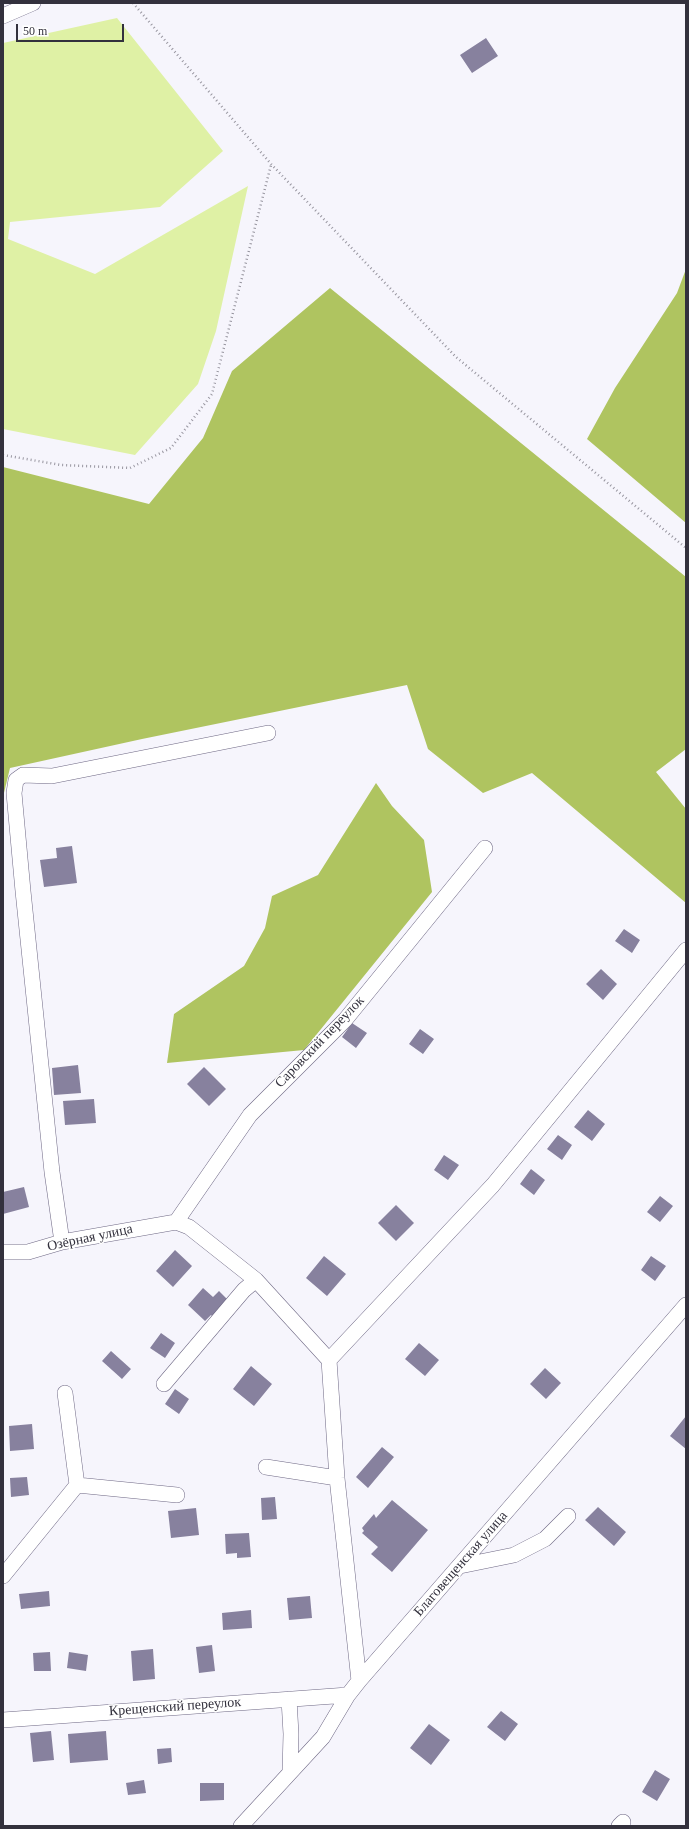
<!DOCTYPE html>
<html>
<head>
<meta charset="utf-8">
<style>
  body { margin:0 }
  #map { position:relative; width:689px; height:1829px; overflow:hidden; background:#f6f5fc; font-family:"Times New Roman",serif }
  canvas { display:block }
  .frame { position:absolute; inset:0; border:4px solid #33313d; pointer-events:none }
  .scale { position:absolute; left:16px; top:24px; width:108px; height:18px; box-sizing:border-box; border:2px solid #33313d; border-top:0; padding-left:5px; font-size:12px; line-height:14px; white-space:nowrap; color:#33313d; -webkit-text-stroke:3px #fff; paint-order:stroke }
</style>
</head>
<body>
<div id="map">
<canvas width="689" height="1829"></canvas>
<div class="frame"></div>
<div class="scale">50 m</div>
</div>
<script>
const c = document.querySelector('canvas').getContext('2d');
c.lineJoin = 'round';
function fillPath(path, color) {
  c.fillStyle = color;
  c.fill(path, 'evenodd');
}
function poly(rows) {
  const path = new Path2D();
  for (const r of rows) {
    path.moveTo(r[0], r[1]);
    for (let i = 2; i < r.length; i += 2) path.lineTo(r[i], r[i + 1]);
  }
  return path;
}
function trace(path, color, width, dash) {
  c.strokeStyle = color;
  c.lineWidth = width;
  c.lineCap = dash ? 'butt' : 'round';
  c.setLineDash(dash || []);
  c.stroke(path);
}
function label(font, color, halo, rows, align = 'center') {
  c.font = font + ' "Times New Roman",serif';
  c.lineWidth = 3;
  c.setLineDash([]);
  c.textBaseline = 'middle';
  c.strokeStyle = halo;
  c.fillStyle = color;
  for (const [text, x, y, turn = 0] of rows) {
    c.save();
    c.translate(x, y);
    c.rotate((+turn || 0) * Math.PI / 180);
    c.textAlign = isNaN(turn) ? turn : align;
    if (halo) c.strokeText(text, 0, 0);
    c.fillText(text, 0, 0);
    c.restore();
  }
}
fillPath(poly([
  [117,18,223,151,160,207,10,222,8,239,95,274,248,186,216,331,198,384,135,455,3,429,3,43]
]), '#dff1a5');
fillPath(poly([
  [686,269,686,523,587,439,615,388,677,293],
  [330,288,686,577,686,749,656,772,686,809,686,903,532,773,483,793,428,749,407,685,142,739,10,768,3,797,3,467,149,504,203,438,232,371],
  [376,783,392,806,424,840,432,892,304,1050,167,1063,174,1014,244,966,265,928,272,896,318,875]
]), '#afc460');
fillPath(poly([
  [486,38,498,56,472,73,460,55],
  [72,846,77,883,44,887,40,860,57,858,56,848],
  [624,929,640,940,632,953,615,941],
  [601,969,617,984,603,1000,586,984],
  [352,1023,367,1033,356,1048,342,1037],
  [420,1029,434,1039,423,1054,409,1044],
  [78,1065,81,1093,54,1095,52,1068],
  [204,1067,226,1089,209,1106,187,1084],
  [94,1099,96,1123,65,1125,63,1101],
  [588,1110,605,1124,592,1141,574,1127],
  [558,1135,572,1145,562,1160,547,1149],
  [444,1155,459,1165,448,1180,434,1170],
  [531,1169,545,1180,534,1195,520,1184],
  [24,1187,29,1207,3,1214,3,1192],
  [660,1196,673,1206,660,1222,647,1212],
  [396,1205,414,1223,396,1241,378,1223],
  [175,1250,192,1266,173,1287,156,1271],
  [324,1256,346,1274,327,1296,306,1278],
  [651,1256,666,1266,655,1281,641,1270],
  [203,1288,213,1297,219,1291,229,1301,214,1318,211,1315,205,1321,188,1305],
  [161,1333,175,1343,165,1358,150,1348],
  [419,1343,439,1360,425,1376,405,1359],
  [111,1351,131,1369,122,1379,102,1361],
  [251,1366,272,1384,254,1406,233,1389],
  [545,1368,561,1383,546,1399,530,1384],
  [175,1389,189,1399,179,1414,165,1404],
  [686,1416,686,1449,670,1436],
  [32,1424,34,1449,10,1451,9,1426],
  [382,1447,394,1457,368,1488,356,1477],
  [27,1477,29,1495,11,1497,10,1478],
  [275,1497,277,1519,262,1520,261,1498],
  [392,1500,428,1530,392,1572,371,1554,378,1547,362,1533,364,1531,362,1528,374,1514,376,1518],
  [598,1507,626,1532,614,1546,585,1520],
  [196,1508,199,1535,171,1538,168,1511],
  [249,1533,251,1557,237,1558,237,1553,226,1554,225,1534],
  [49,1591,50,1606,21,1609,19,1594],
  [310,1596,312,1618,289,1620,287,1598],
  [251,1610,252,1628,223,1630,222,1613],
  [212,1645,215,1671,199,1673,196,1647],
  [153,1649,155,1679,133,1681,131,1651],
  [50,1652,51,1671,34,1671,33,1653],
  [69,1652,88,1655,86,1671,67,1668],
  [501,1711,518,1724,505,1741,487,1727],
  [429,1724,450,1740,431,1765,410,1748],
  [51,1731,54,1760,33,1762,30,1733],
  [106,1731,108,1760,70,1763,68,1734],
  [171,1748,172,1762,158,1764,157,1749],
  [655,1770,670,1779,657,1801,642,1792],
  [144,1780,146,1793,128,1795,126,1783],
  [200,1783,224,1783,224,1800,200,1801]
]), '#87819e');
const minor = poly([
  [3,16,33,3],
  [176,1222,189,1227,256,1280,329,1360,337,1478,359,1681],
  [176,1222,250,1115,345,1020,485,848],
  [62,1242,52,1172,23,891,14,793,16,780,23,775,52,776,268,733],
  [3,1252,28,1252,62,1242,176,1222],
  [329,1360,493,1185,686,950],
  [164,1384,244,1290,256,1280],
  [65,1393,77,1485],
  [266,1467,337,1478],
  [77,1485,177,1495],
  [460,1566,514,1555,545,1539,568,1516],
  [3,1576,77,1485],
  [289,1699,291,1734,290,1772],
  [3,1720,348,1695],
  [241,1826,323,1737,348,1695,359,1681,686,1305],
  [619,1826,623,1822]
]);
trace(minor, '#6e6884', 16);
trace(poly([
  [133,3,271,164,456,357,686,548],
  [3,455,61,465,130,468,171,448,212,394,271,165]
]), '#97959f', 2.5, [1, 3]);
trace(minor, '#fff', 15);
label('14px', '#33313d', '#fff', [
  ["Саровский переулок",320,1042,-46],
  ["Озёрная улица",90,1238,-12],
  ["Благовещенская улица",461,1564,-49],
  ["Крещенский переулок",175,1707,-4]
]);
</script>
</body>
</html>
